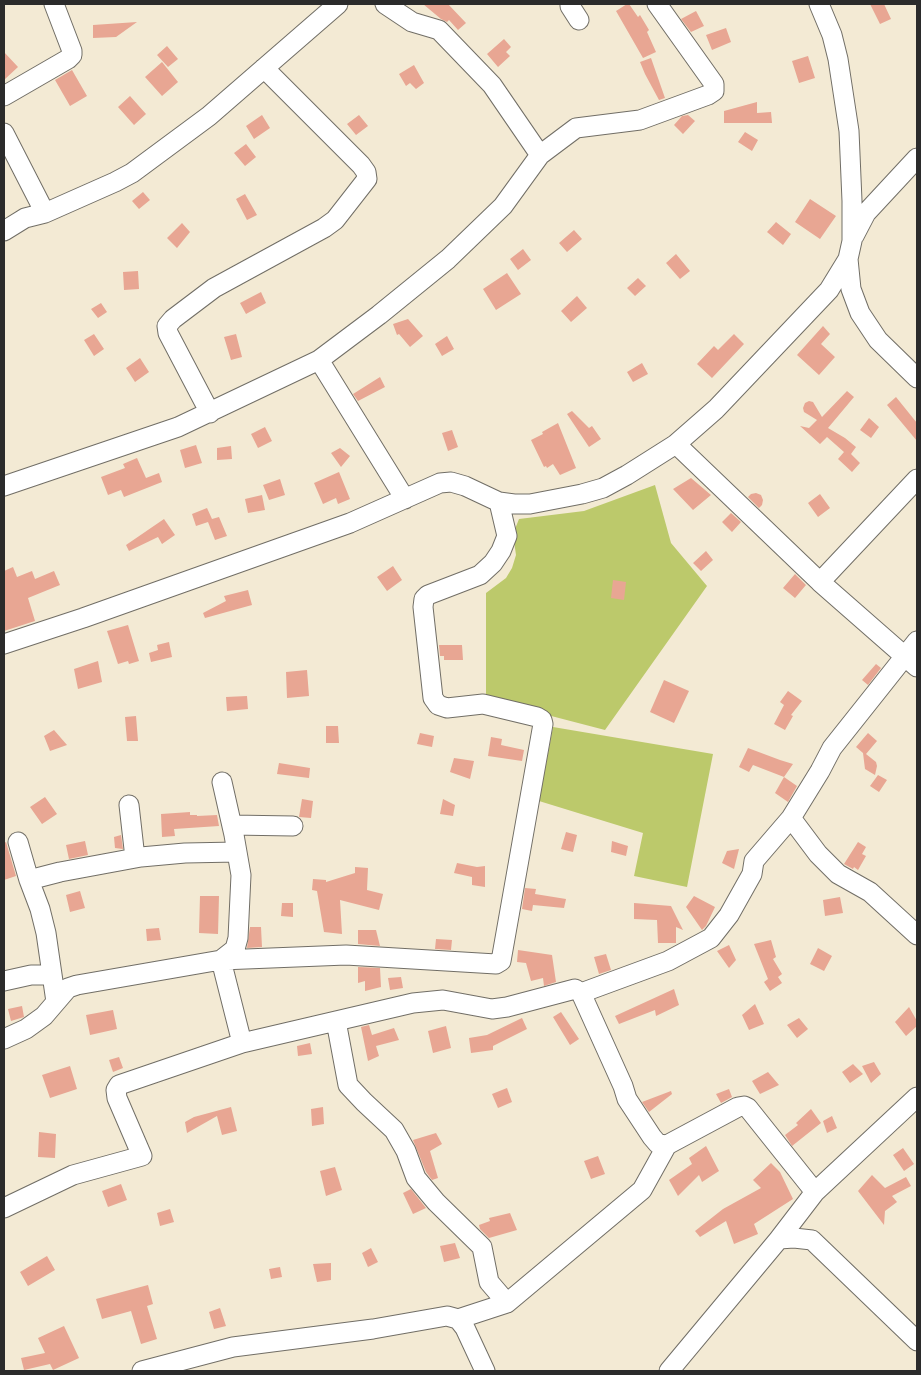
<!DOCTYPE html>
<html>
<head>
<meta charset="utf-8">
<style>
  body { margin:0 }
  #map { position:relative; width:921px; height:1375px; overflow:hidden; background:#f3ead4; font-family:Sriracha,sans-serif }
  canvas { display:block }
  .frame { position:absolute; inset:0; border:5px solid #2b2b2b; pointer-events:none }
</style>
</head>
<body>
<div id="map">
<canvas width="921" height="1375"></canvas>
<div class="frame"></div>
</div>
<script>
const c = document.querySelector('canvas').getContext('2d');
c.lineJoin = 'round';
function fillPath(path, color) {
  c.fillStyle = color;
  c.fill(path, 'evenodd');
}
function poly(rows) {
  const path = new Path2D();
  for (const r of rows) {
    path.moveTo(r[0], r[1]);
    for (let i = 2; i < r.length; i += 2) path.lineTo(r[i], r[i + 1]);
  }
  return path;
}
function trace(path, color, width, dash) {
  c.strokeStyle = color;
  c.lineWidth = width;
  c.lineCap = dash ? 'butt' : 'round';
  c.setLineDash(dash || []);
  c.stroke(path);
}
fillPath(poly([
  [655,485,671,543,707,586,605,730,486,699,486,593,506,578,512,568,516,555,513,534,519,519,584,511],
  [553,727,713,754,687,887,634,876,643,833,539,801]
]), '#bcc96b');
fillPath(poly([
  [423,4,448,4,466,23,458,30,449,20,447,22,441,19],
  [627,4,629,4,638,17,640,15,649,30,647,32,656,52,643,58,616,11],
  [870,4,884,4,891,19,880,24],
  [696,11,704,26,691,32,681,19],
  [137,22,116,37,93,38,93,25],
  [726,28,731,42,712,50,706,35],
  [504,39,511,47,506,52,510,56,498,67,487,54],
  [167,46,178,59,168,67,157,55],
  [4,52,18,67,4,80],
  [808,56,815,78,799,83,792,61],
  [651,58,665,98,659,100,645,74,640,62],
  [162,62,178,82,162,96,145,77],
  [414,65,424,83,416,89,410,83,406,86,399,74],
  [72,70,87,96,70,106,55,80],
  [130,96,146,114,134,125,118,107],
  [757,102,757,113,771,112,772,123,724,123,724,111],
  [262,115,270,128,254,139,246,126],
  [359,115,368,126,356,135,347,124],
  [688,115,695,121,683,134,674,125,682,116],
  [745,132,758,140,752,151,738,142],
  [246,144,256,157,245,166,234,153],
  [143,192,150,200,139,209,132,201],
  [245,194,257,215,247,220,236,199],
  [810,199,836,216,820,239,795,222],
  [776,222,791,234,783,245,767,232],
  [182,223,190,232,177,248,167,238],
  [574,230,582,239,567,252,559,243],
  [523,249,531,260,518,270,510,259],
  [676,254,690,271,680,279,666,263],
  [138,271,139,289,124,290,123,272],
  [507,273,521,294,496,310,483,289],
  [638,278,646,286,635,296,627,288],
  [261,292,266,303,246,314,240,303],
  [577,296,587,308,571,322,561,311],
  [101,303,107,312,98,318,91,309],
  [408,319,423,336,410,347,399,334,397,335,393,324],
  [823,326,830,334,821,344,835,357,819,375,797,355],
  [94,334,104,349,94,356,84,340],
  [236,334,242,357,231,360,224,337],
  [734,334,744,344,712,378,697,364,714,346,718,350],
  [447,336,454,349,442,356,435,344],
  [140,358,149,372,135,382,126,368],
  [642,363,648,374,633,382,627,372],
  [380,377,385,387,358,401,353,394],
  [847,391,854,397,828,428,845,438,856,447,851,454,860,463,852,472,838,459,844,452,827,437,820,444,800,426,809,428,817,420,804,412,803,408,805,403,809,401,813,402,822,417],
  [896,397,917,423,917,441,887,405],
  [572,411,589,428,592,426,601,439,589,447,567,414],
  [869,418,879,427,871,438,860,430],
  [558,423,576,468,560,475,553,464,547,468,546,466,544,467,531,440,543,434,542,432],
  [265,427,272,441,258,448,251,434],
  [452,430,458,447,448,451,442,433],
  [196,445,202,463,185,468,180,450],
  [231,446,232,459,217,460,217,448],
  [340,448,350,456,341,467,331,453],
  [137,458,146,478,159,473,162,482,124,497,121,490,108,495,101,477,125,468,123,464],
  [339,472,350,499,338,504,336,498,323,504,314,483],
  [691,478,711,495,693,510,673,489],
  [280,479,285,495,269,500,263,485],
  [756,493,761,495,763,500,762,505,759,508,748,497,751,494],
  [820,494,830,508,818,517,808,503],
  [262,495,265,510,248,513,245,499],
  [207,508,212,519,219,517,227,536,215,540,208,522,196,526,192,514],
  [731,513,741,522,732,532,722,522],
  [164,519,175,535,162,544,158,537,129,551,126,545],
  [706,551,713,560,701,571,693,563],
  [393,566,402,580,387,591,377,577],
  [13,567,17,577,32,571,35,579,54,571,60,585,28,598,35,621,4,631,4,571],
  [795,574,806,585,795,598,783,588],
  [613,580,626,582,624,600,611,598],
  [248,590,252,605,205,618,203,613,226,601,224,596],
  [128,625,139,661,129,664,128,661,118,664,107,631],
  [169,642,172,657,151,662,149,653,158,650,157,645],
  [439,645,462,645,463,660,444,660,444,656,440,656],
  [98,661,102,682,78,689,74,669],
  [876,664,881,668,868,685,862,680],
  [307,670,309,696,287,698,286,672],
  [664,680,689,691,674,723,650,712],
  [788,691,802,701,791,715,793,716,785,730,774,724,784,705,780,702],
  [247,696,248,709,227,711,226,697],
  [136,716,138,741,127,741,125,717],
  [326,726,338,726,339,743,326,743],
  [54,730,67,745,50,751,44,736],
  [420,733,434,736,432,747,417,744],
  [868,733,877,741,866,754,876,762,877,766,875,775,865,769,863,753,856,747],
  [491,737,502,739,501,745,524,750,522,761,488,756],
  [748,748,780,760,793,764,784,777,753,765,749,772,739,767],
  [454,758,474,761,470,779,450,772],
  [279,763,310,768,309,778,277,774],
  [878,775,887,780,879,792,870,786],
  [784,777,797,786,788,802,775,793],
  [45,797,57,814,42,824,30,807],
  [302,799,313,801,311,818,299,817],
  [443,799,455,805,453,816,440,814],
  [190,812,190,815,197,815,197,816,217,815,219,826,174,829,175,836,162,837,161,814],
  [566,832,577,835,573,852,561,849],
  [121,835,123,849,115,848,114,837],
  [85,841,88,855,69,859,66,845],
  [612,841,628,846,626,856,611,852],
  [6,842,16,876,4,880,4,843],
  [858,842,866,847,862,854,866,856,858,870,854,867,853,869,844,864],
  [739,849,734,869,722,863,727,851],
  [457,863,477,867,485,866,485,887,472,885,472,877,454,873],
  [355,867,368,868,367,890,383,894,379,910,340,900,342,934,324,932,317,891,312,890,313,879,326,880,326,882,355,873],
  [525,888,536,889,535,894,566,899,564,908,533,905,532,911,522,909],
  [80,891,85,908,70,912,66,895],
  [200,896,219,896,218,934,199,933],
  [694,896,715,907,706,926,702,930,686,907],
  [840,897,843,913,825,916,823,900],
  [282,903,293,903,293,917,281,916],
  [634,903,671,906,683,930,676,927,676,943,658,943,657,920,634,919],
  [250,927,261,927,262,947,247,948],
  [159,928,161,940,147,941,146,929],
  [358,930,376,930,380,946,358,944],
  [436,939,452,940,451,950,435,949],
  [771,940,776,957,773,959,782,974,778,977,782,983,770,991,764,982,768,979,754,944],
  [729,945,736,960,729,968,717,951],
  [818,948,832,956,824,971,810,964],
  [518,950,552,955,556,982,544,986,543,978,531,981,526,963,517,962],
  [606,954,611,970,599,974,594,957],
  [358,967,380,968,381,987,365,991,365,981,358,983],
  [401,977,403,988,390,990,388,978],
  [674,989,679,1005,656,1016,655,1010,619,1024,615,1016],
  [755,1004,764,1024,749,1030,742,1015],
  [22,1006,24,1017,11,1021,8,1009],
  [909,1007,917,1021,917,1026,906,1036,895,1022],
  [113,1010,117,1029,90,1035,86,1015],
  [561,1012,579,1039,570,1045,553,1017],
  [522,1018,527,1029,493,1046,493,1050,471,1053,469,1038,487,1035],
  [799,1018,808,1029,797,1038,787,1025],
  [369,1025,372,1035,394,1028,399,1040,376,1046,379,1056,368,1061,361,1027],
  [446,1026,451,1048,433,1053,428,1031],
  [310,1043,312,1054,298,1056,297,1046],
  [119,1057,123,1068,113,1072,109,1060],
  [874,1062,881,1074,871,1083,862,1066],
  [853,1064,863,1074,850,1083,842,1072],
  [70,1066,77,1089,50,1098,42,1075],
  [768,1072,779,1085,760,1094,752,1081],
  [507,1088,512,1102,498,1108,492,1094],
  [729,1089,732,1097,721,1103,716,1094],
  [671,1091,672,1094,649,1112,642,1102],
  [231,1107,237,1131,222,1135,217,1116,187,1133,185,1122,194,1117],
  [323,1107,324,1124,312,1126,311,1109],
  [811,1109,821,1123,792,1146,785,1135,798,1125,796,1123],
  [832,1116,837,1128,827,1133,823,1121],
  [39,1132,56,1134,55,1158,38,1157],
  [436,1133,442,1144,430,1151,438,1178,432,1180,426,1172,413,1140],
  [706,1146,719,1171,702,1182,699,1175,678,1196,669,1180,692,1164,689,1158],
  [903,1148,914,1164,904,1171,893,1155],
  [598,1156,605,1174,591,1179,584,1161],
  [771,1163,780,1172,793,1199,754,1224,758,1234,734,1244,726,1221,700,1237,695,1231,723,1209,761,1188,753,1180],
  [335,1167,342,1190,326,1196,320,1171],
  [872,1175,885,1188,906,1177,911,1186,892,1196,897,1202,885,1211,884,1225,858,1191],
  [121,1184,127,1200,108,1207,102,1191],
  [411,1189,426,1208,413,1214,403,1193],
  [170,1209,174,1222,160,1226,157,1213],
  [510,1213,517,1230,489,1238,480,1229,479,1225,490,1221,489,1218],
  [455,1243,460,1258,444,1262,440,1246],
  [371,1248,378,1262,368,1267,362,1253],
  [47,1256,55,1270,28,1286,20,1272],
  [331,1263,331,1280,317,1282,313,1264],
  [280,1267,282,1277,271,1279,269,1269],
  [148,1285,153,1304,147,1306,157,1339,141,1344,131,1311,102,1319,96,1299],
  [220,1308,226,1326,214,1329,209,1312],
  [64,1326,79,1358,53,1370,50,1364,24,1370,21,1358,45,1353,38,1338]
]), '#e8a693');
const minor = poly([
  [385,4,412,22,439,30,492,85,540,155],
  [570,4,570,6,579,20],
  [819,4,832,35,838,59,849,131,852,201,852,241,848,259,851,289,860,313,878,340,917,378],
  [4,96,68,59,72,55,72,51,54,4],
  [4,133,45,213],
  [4,231,25,218,45,213,115,182,132,173,209,116,338,4],
  [854,236,866,213,917,158],
  [319,360,405,499],
  [210,413,168,333,167,326,173,319,214,288,324,228,335,220,367,179,366,172,361,165,264,68],
  [676,444,820,582,917,667],
  [4,486,178,427,319,360,379,315,448,259,503,206,540,155,576,128,640,120,708,95,714,91,714,84,657,4],
  [820,582,917,479],
  [4,644,83,618,350,523,440,483,451,482,465,486,499,502,514,504,530,504,582,494,603,488,627,475,676,444,716,409,829,290,848,259],
  [129,805,135,858],
  [791,818,818,854,838,874,870,892,917,935],
  [232,825,293,826],
  [18,842,29,880],
  [221,960,235,949,238,938,241,875,234,835,222,782],
  [221,960,242,1043],
  [4,981,31,975,52,975],
  [581,993,668,961,711,938,729,915,752,874,754,861,791,818,820,771,832,748,917,641],
  [56,1002,46,933,40,909,29,880,60,872,141,857,185,853,237,852],
  [336,1021,348,1085,364,1102,394,1130,406,1151,416,1178,436,1202,482,1247,489,1282,507,1303],
  [4,1039,26,1029,44,1016,68,988,77,985,221,960,346,955,496,964,501,961,543,724,542,720,537,717,483,704,447,708,438,705,433,698,423,607,424,599,428,595,480,575,493,563,501,551,507,536,499,502],
  [4,1208,73,1175,142,1156,117,1098,116,1090,119,1085,242,1043,413,1003,443,1000,492,1009,507,1007,575,989,581,993,623,1086,627,1099,652,1137,658,1144,667,1145,738,1107,744,1106,748,1108,815,1192],
  [779,1239,815,1192,917,1097],
  [458,1319,465,1328,485,1371],
  [142,1371,233,1347,373,1329,447,1316,458,1319,507,1303,642,1190,667,1145],
  [669,1371,779,1239,794,1238,812,1240,917,1341]
]);
trace(minor, '#716e66', 21);
trace(minor, '#fff', 19);
</script>
</body>
</html>
